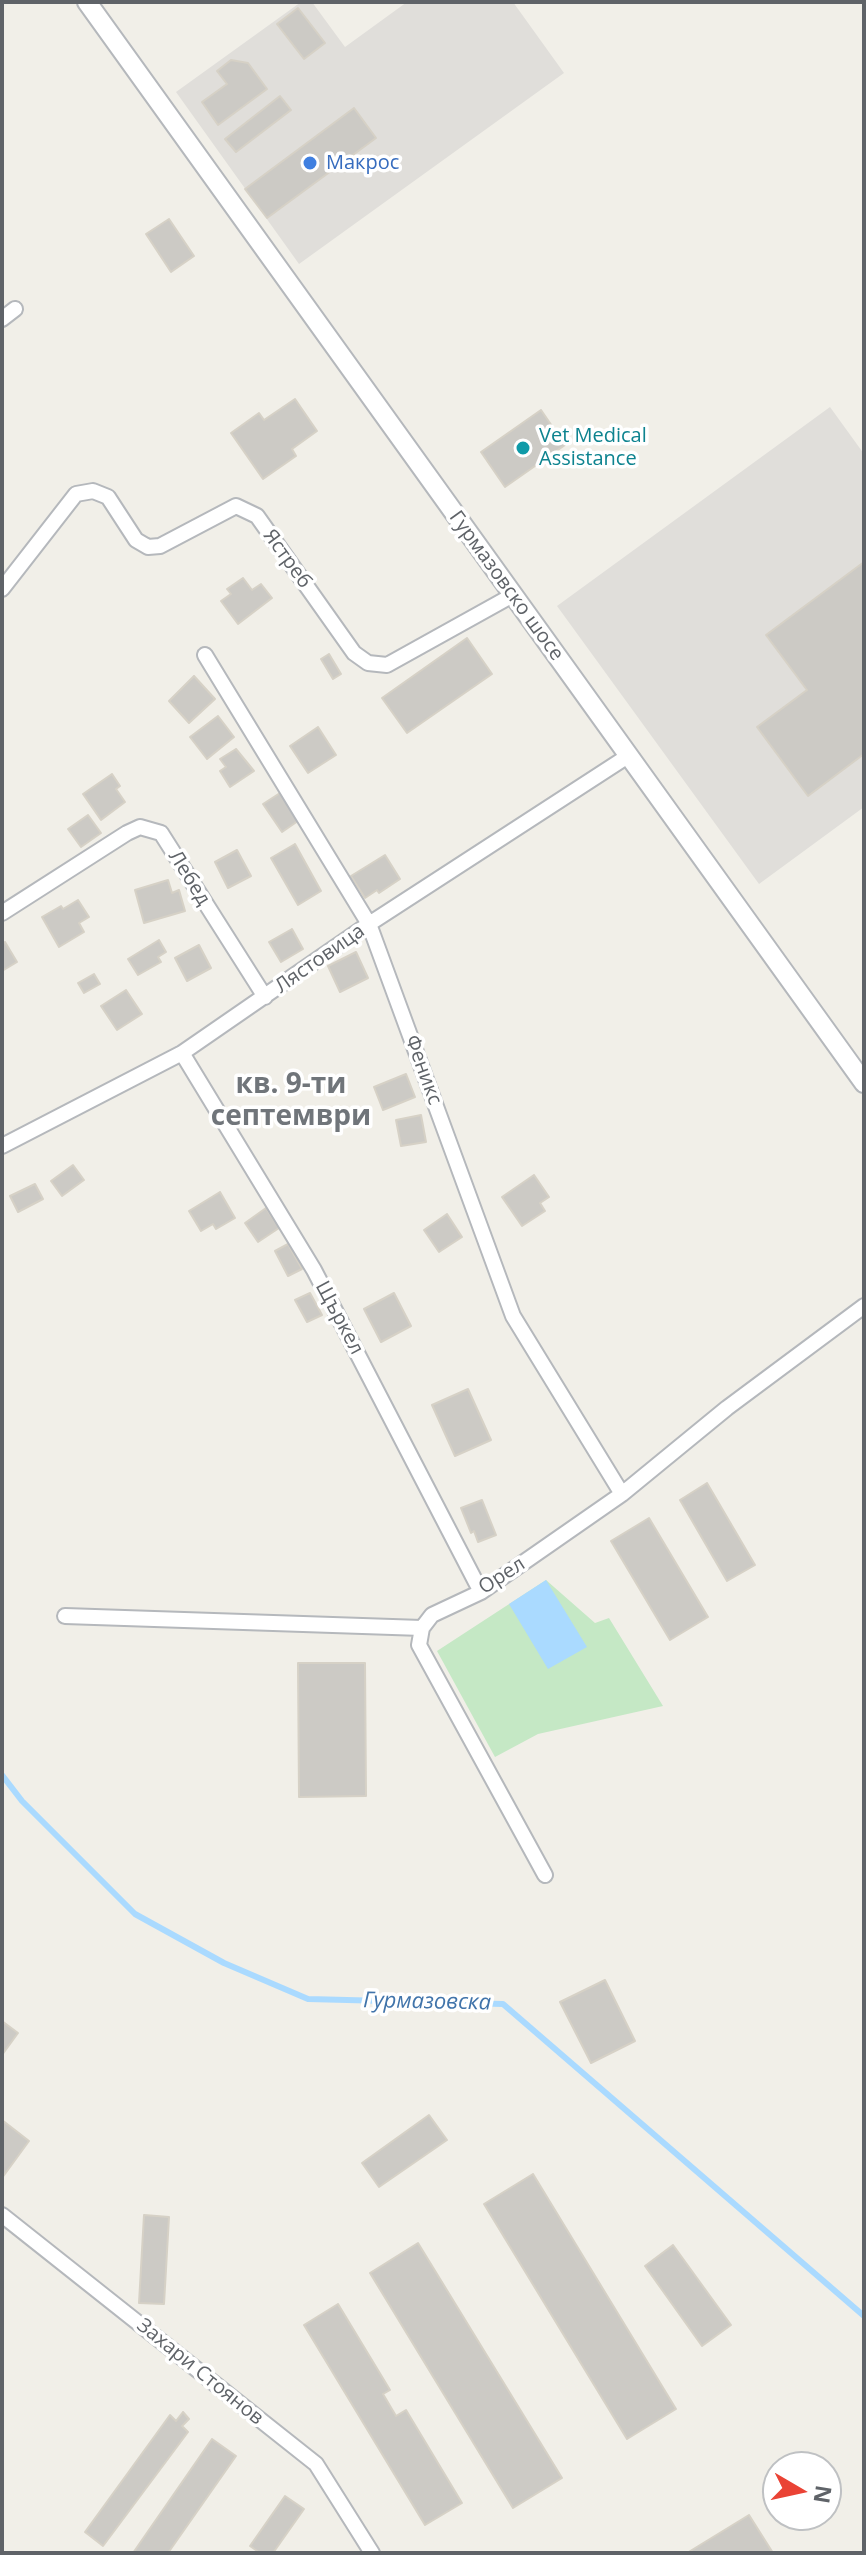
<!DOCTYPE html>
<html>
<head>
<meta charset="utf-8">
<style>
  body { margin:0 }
  #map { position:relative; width:866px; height:2555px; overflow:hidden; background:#f1efe8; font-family:"Open Sans",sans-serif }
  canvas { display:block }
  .frame { position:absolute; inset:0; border:4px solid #5f6368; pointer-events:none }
  .north { position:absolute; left:762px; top:2451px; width:80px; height:80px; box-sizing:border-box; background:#fff; border:2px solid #bfc1c3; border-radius:50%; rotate:99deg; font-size:22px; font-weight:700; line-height:32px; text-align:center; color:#5f6368 }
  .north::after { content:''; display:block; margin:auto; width:28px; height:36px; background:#ea4335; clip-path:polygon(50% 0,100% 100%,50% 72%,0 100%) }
</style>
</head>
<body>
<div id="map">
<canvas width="866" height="2555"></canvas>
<div class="frame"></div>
<div class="north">N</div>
</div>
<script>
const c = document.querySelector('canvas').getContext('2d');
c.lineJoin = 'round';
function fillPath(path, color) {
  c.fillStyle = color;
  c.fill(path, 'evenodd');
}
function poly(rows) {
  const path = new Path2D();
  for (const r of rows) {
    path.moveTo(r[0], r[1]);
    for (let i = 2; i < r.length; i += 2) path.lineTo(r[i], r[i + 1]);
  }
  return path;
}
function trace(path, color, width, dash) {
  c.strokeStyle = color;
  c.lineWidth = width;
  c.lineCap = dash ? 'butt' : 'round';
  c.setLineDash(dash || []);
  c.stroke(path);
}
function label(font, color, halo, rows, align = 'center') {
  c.font = font + ' "Open Sans",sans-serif';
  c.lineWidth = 7;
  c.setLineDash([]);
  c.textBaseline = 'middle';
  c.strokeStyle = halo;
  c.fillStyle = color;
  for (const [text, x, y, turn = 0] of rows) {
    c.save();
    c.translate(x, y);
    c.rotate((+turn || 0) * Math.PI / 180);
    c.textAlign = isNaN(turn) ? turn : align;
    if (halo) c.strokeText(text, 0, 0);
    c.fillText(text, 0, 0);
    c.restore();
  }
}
fillPath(poly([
  [301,2,312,2,345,47,407,2,513,2,564,73,299,264,176,92],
  [830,407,864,454,864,807,759,884,557,606]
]), '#e0deda');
fillPath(poly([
  [546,1580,595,1623,609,1618,663,1706,538,1734,495,1757,437,1651]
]), '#c5e8c5');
fillPath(poly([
  [546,1580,587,1647,548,1669,509,1604]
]), '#aadaff');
trace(poly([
  [2,1775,22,1801,135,1914,224,1963,308,1999,503,2004,864,2316]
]), '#aadaff', 6);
const building = poly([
  [298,8,325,43,304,59,277,24,298,8],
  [231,60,248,63,267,89,218,125,202,102,227,84,217,71,231,60],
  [280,96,291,110,236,152,225,139,280,96],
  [354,108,376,138,267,218,245,189,354,108],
  [169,219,194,256,171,272,146,234,169,219],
  [295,399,317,431,292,449,296,456,263,479,231,433,259,413,264,420,295,399],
  [541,410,565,445,505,487,481,452,541,410],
  [864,562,864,754,808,796,757,727,807,690,766,635,864,562],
  [243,578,252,590,261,584,272,598,238,624,221,601,231,594,227,589,243,578],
  [467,638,492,674,407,733,382,698,467,638],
  [329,654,341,674,333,679,321,659,329,654],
  [194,676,215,699,189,723,169,701,194,676],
  [218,716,234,737,207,759,190,737,218,716],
  [318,727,336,755,308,773,290,746,318,727],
  [236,749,254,771,230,787,220,771,226,767,220,759,236,749],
  [112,774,120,786,116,789,125,802,101,820,83,794,112,774],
  [280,793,298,821,282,832,263,804,280,793],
  [88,815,101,833,81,847,68,829,88,815],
  [295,844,321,891,298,905,271,858,295,844],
  [237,850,251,876,228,888,215,862,237,850],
  [385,855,400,879,379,893,377,890,365,898,351,876,385,855],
  [168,880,172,893,179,890,185,911,144,923,135,890,168,880],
  [78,900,89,917,79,923,84,932,59,947,42,917,61,906,63,909,78,900],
  [292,929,303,949,281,962,269,942,292,929],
  [159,940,166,952,158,957,161,962,138,975,128,959,159,940],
  [5,942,17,962,2,971,2,944,5,942],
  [199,945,211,968,187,981,175,958,199,945],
  [356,952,368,978,340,992,328,966,356,952],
  [94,974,100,984,84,993,78,983,94,974],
  [126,990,142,1014,117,1030,101,1006,126,990],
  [406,1074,415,1097,383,1110,374,1087,406,1074],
  [421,1115,426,1142,401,1146,396,1120,421,1115],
  [73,1165,84,1180,62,1196,51,1181,73,1165],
  [534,1175,549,1197,540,1203,545,1211,522,1226,502,1197,534,1175],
  [35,1184,43,1199,18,1212,10,1196,35,1184],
  [220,1192,235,1218,216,1229,213,1224,201,1231,189,1211,220,1192],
  [266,1208,279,1228,258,1242,245,1223,266,1208],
  [447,1214,462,1237,439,1252,424,1230,447,1214],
  [288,1244,302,1269,288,1276,275,1251,288,1244],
  [310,1293,322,1315,307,1322,295,1300,310,1293],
  [394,1293,411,1326,381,1342,364,1309,394,1293],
  [468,1389,491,1440,455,1456,432,1405,468,1389],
  [707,1483,755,1565,727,1581,680,1500,707,1483],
  [482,1500,496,1535,478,1542,474,1531,471,1533,461,1508,482,1500],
  [649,1518,708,1617,670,1640,611,1541,649,1518],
  [298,1663,365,1663,366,1796,299,1797,298,1663],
  [605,1980,635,2041,591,2063,560,2002,605,1980],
  [2,2021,18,2033,2,2055,2,2021],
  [429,2115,447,2140,379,2187,362,2163,429,2115],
  [2,2120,29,2141,2,2178,2,2120],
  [533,2174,676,2409,627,2439,484,2204,533,2174],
  [144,2215,169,2217,164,2304,139,2303,144,2215],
  [418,2243,562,2478,513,2508,370,2273,418,2243],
  [673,2245,731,2325,702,2346,645,2266,673,2245],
  [338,2304,390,2390,383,2394,396,2416,406,2410,462,2503,425,2525,304,2325,338,2304],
  [183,2412,189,2419,182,2426,188,2432,103,2546,85,2532,170,2415,176,2421,183,2412],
  [212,2439,236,2456,168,2553,133,2553,212,2439],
  [285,2496,304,2509,273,2553,260,2553,250,2546,285,2496],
  [749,2515,773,2553,687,2553,749,2515]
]);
fillPath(building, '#cccac5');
trace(building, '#d6d1c6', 2);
const minor = poly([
  [2,319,15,309],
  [2,589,76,494,93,491,108,497,136,540,148,547,160,546,236,506,257,516,354,653,368,663,387,665,513,595],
  [205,655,369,924,513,1316,622,1494],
  [2,913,127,833,140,827,161,833,265,997],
  [182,1053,314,1270,481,1592],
  [2,1146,182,1053,369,924,628,756],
  [65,1616,422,1628,432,1615,481,1592,622,1494,727,1408,864,1306],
  [422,1628,419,1645,545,1875],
  [2,2215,316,2464,372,2553]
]);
const tertiary = poly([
  [87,2,864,1083]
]);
trace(minor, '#b5b8bc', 18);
trace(tertiary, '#b5b8bc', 22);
trace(minor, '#fff', 14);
trace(tertiary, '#fff', 18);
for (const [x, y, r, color] of [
  [310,163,8,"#3f7fe0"],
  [523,448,8,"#0f9aa8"]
]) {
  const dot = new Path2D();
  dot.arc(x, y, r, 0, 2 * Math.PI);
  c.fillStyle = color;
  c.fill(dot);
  trace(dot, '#fff', 3);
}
label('20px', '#366cbe', '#fff', [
  ["Макрос",326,163]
], 'left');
label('20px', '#0d838f', '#fff', [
  ["Vet Medical",539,436],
  ["Assistance",539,459]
], 'left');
label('20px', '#5f6368', '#fff', [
  ["Ястреб",287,559,54],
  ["Гурмазовско шосе",506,586,54],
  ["Лебед",189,878,58],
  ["Лястовица",320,959,-35],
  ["Феникс",423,1070,70],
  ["Щъркел",339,1318,62],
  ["Орел",502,1576,-33],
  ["Захари Стоянов",200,2372,39]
]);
label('italic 22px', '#4174aa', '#fff', [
  ["Гурмазовска",427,2002,1]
]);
label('bold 28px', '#70757a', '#fff', [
  ["кв. 9-ти",291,1085],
  ["септември",291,1117]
]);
</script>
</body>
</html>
